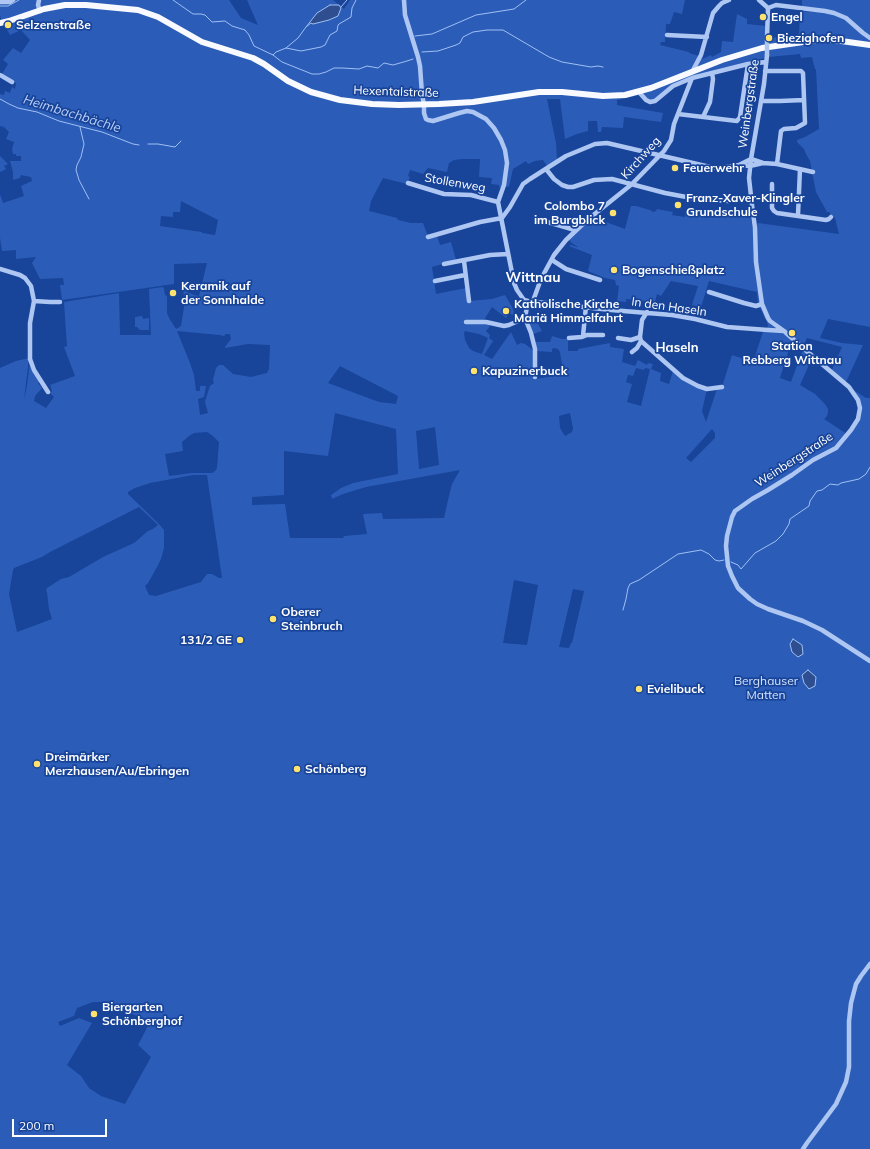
<!DOCTYPE html>
<html>
<head>
<meta charset="utf-8">
<style>
  body { margin:0 }
  #map { position:relative; width:870px; height:1149px; overflow:hidden; background:#18449a; font-family:Mulish,sans-serif }
  canvas { display:block }
  .scale { position:absolute; left:12px; top:1119px; width:95px; height:18px; box-sizing:border-box; border:2px solid #fff; border-top:0; padding-left:5px; font-size:12px; line-height:14px; white-space:nowrap; color:#fff; -webkit-text-stroke:3px #18449a; paint-order:stroke }
</style>
</head>
<body>
<div id="map">
<canvas width="870" height="1149"></canvas>
<div class="scale">200 m</div>
</div>
<script>
const c = document.querySelector('canvas').getContext('2d');
c.lineJoin = 'round';
function fillPath(path, color) {
  c.fillStyle = color;
  c.fill(path, 'evenodd');
}
function poly(rows) {
  const path = new Path2D();
  for (const r of rows) {
    path.moveTo(r[0], r[1]);
    for (let i = 2; i < r.length; i += 2) path.lineTo(r[i], r[i + 1]);
  }
  return path;
}
function trace(path, color, width, dash) {
  c.strokeStyle = color;
  c.lineWidth = width;
  c.lineCap = dash ? 'butt' : 'round';
  c.setLineDash(dash || []);
  c.stroke(path);
}
function label(font, color, halo, rows, align = 'center') {
  c.font = font + ' Mulish,sans-serif';
  c.lineWidth = 3.5;
  c.setLineDash([]);
  c.textBaseline = 'middle';
  c.strokeStyle = halo;
  c.fillStyle = color;
  for (const [text, x, y, turn = 0] of rows) {
    c.save();
    c.translate(x, y);
    c.rotate((+turn || 0) * Math.PI / 180);
    c.textAlign = isNaN(turn) ? turn : align;
    if (halo) c.strokeText(text, 0, 0);
    c.fillText(text, 0, 0);
    c.restore();
  }
}
fillPath(poly([
  [15,0,229,0,241,18,258,25,247,0,333,0,344,9,350,0,685,0,682,14,674,12,670,24,666,24,665,42,661,42,660,45,689,52,689,53,699,56,702,59,711,55,712,57,721,52,722,41,733,42,737,14,747,19,747,24,766,26,765,58,683,80,654,100,651,101,646,98,644,94,617,100,617,105,663,113,661,122,624,117,623,128,602,127,601,132,598,132,597,121,588,121,588,131,577,134,565,139,560,99,547,99,556,143,557,160,547,166,543,160,535,161,528,164,526,161,513,169,509,187,502,185,501,188,499,187,499,185,491,184,492,178,479,177,480,159,462,159,454,160,449,163,447,172,428,168,423,174,410,170,408,176,410,177,407,184,383,178,371,201,369,211,397,218,398,220,411,223,423,223,429,239,437,236,440,245,451,242,456,260,432,267,436,294,466,288,468,301,492,299,505,295,512,307,514,312,513,315,509,313,506,318,492,307,484,320,490,326,486,331,490,335,489,338,493,341,484,355,492,359,511,332,517,345,521,343,525,344,534,351,534,370,535,379,555,376,563,371,560,352,558,349,554,348,552,349,552,352,537,351,535,342,550,342,552,336,562,339,568,339,568,351,578,351,578,349,610,343,610,347,624,349,622,362,635,366,638,360,647,365,648,363,653,364,651,369,661,373,660,381,669,384,673,371,707,389,702,411,706,422,717,389,722,387,732,355,753,362,763,332,766,332,768,325,758,303,757,292,709,281,701,307,692,305,698,286,671,281,661,296,657,294,655,302,626,299,626,302,617,301,619,286,616,285,615,280,605,278,588,271,592,255,569,246,571,245,577,247,578,247,572,243,568,239,592,217,625,229,631,206,636,206,650,210,653,212,656,211,657,209,673,212,672,215,685,217,686,212,727,217,728,209,750,212,753,229,757,229,756,225,758,223,839,234,835,218,829,212,827,212,816,192,810,161,806,154,804,149,797,142,797,140,805,137,819,129,816,69,815,69,812,57,801,58,800,54,769,57,769,38,799,35,800,11,817,12,818,8,802,7,802,0,870,0,870,327,828,319,820,338,842,343,863,345,845,384,831,372,842,347,807,338,803,347,792,340,780,378,791,382,803,349,812,358,800,385,815,394,825,404,828,409,828,412,827,416,824,419,847,434,857,418,858,409,856,401,852,394,855,391,866,398,870,398,870,1149,0,1149,0,368,16,361,29,358,24,400,27,386,30,362,39,382,38,383,42,388,35,396,34,401,46,408,54,397,50,393,52,391,50,385,75,376,64,347,67,346,64,302,119,293,120,335,151,335,149,289,163,287,164,289,165,295,167,296,167,313,169,318,176,329,181,326,185,301,183,290,194,295,199,296,207,263,174,264,174,284,62,300,60,285,64,285,63,278,40,279,32,263,36,257,16,259,16,250,2,251,0,238,0,194,3,203,24,196,21,186,32,181,31,177,21,175,20,178,13,180,13,172,10,161,21,161,21,156,16,156,16,154,13,154,12,149,14,142,6,139,9,132,4,127,0,126,0,94,4,95,5,91,10,93,12,87,15,89,16,83,2,74,8,64,3,60,13,48,21,53,30,40,21,30,10,35,1,19,0,15,0,3],
  [181,201,218,220,215,235,202,233,202,232,160,226,161,216,173,217,173,212,180,212],
  [177,331,219,335,224,336,226,334,230,334,231,339,225,347,225,348,248,344,270,345,269,369,267,373,251,377,233,374,223,365,219,365,216,368,213,380,214,383,210,386,207,395,205,402,208,413,200,415,198,399,204,397,206,386,200,386,200,391,196,391,194,375,190,363],
  [465,331,479,334,488,338,482,354,473,351,469,348,465,340,464,333],
  [340,366,398,396,396,404,379,402,328,383],
  [636,368,644,370,645,368,650,369,641,406,627,402,632,384,626,382,628,375,633,376],
  [335,413,396,429,398,474,353,483,341,488,331,495,332,499,343,494,366,487,460,470,452,484,449,496,444,518,383,519,382,513,363,514,367,534,344,536,343,538,290,538,285,504,252,505,252,497,284,495,284,451,328,456],
  [570,413,573,428,572,432,565,436,560,428,559,416],
  [435,427,439,465,419,469,416,431],
  [712,429,715,433,715,438,691,462,686,458],
  [207,432,213,436,219,442,217,468,215,471,212,473,192,473,169,476,165,454,183,451,182,442,189,436,194,433],
  [193,475,207,475,222,578,219,578,212,574,207,574,201,582,156,596,149,595,145,586,148,583,157,567,161,559,164,548,164,530,159,524,128,494,128,492,135,488,150,483],
  [139,507,158,525,153,529,148,531,134,543,103,557,69,577,61,579,47,588,46,591,47,592,49,609,52,619,17,632,9,594,13,570,14,568,42,557,50,552],
  [514,580,538,585,527,645,503,643],
  [573,589,584,591,572,643,571,643,569,648,559,647],
  [93,1002,104,1002,104,1004,109,1004,124,1010,150,1022,138,1045,151,1057,125,1104,101,1096,89,1088,81,1076,67,1065,92,1023,79,1018,60,1026,58,1022,74,1016,77,1008],
  [0,156,8,164,4,166,6,169,0,172],
  [142,316,143,319,149,318,149,330,140,330,137,327,135,327,135,317],
  [528,320,536,320,542,331,533,334]
]), '#2b5db8');
const water = poly([
  [330,5,339,5,341,8,338,16,329,20,313,24,311,23,306,27,317,13,330,5],
  [793,639,802,645,803,654,798,657,792,652,790,644,793,639],
  [808,670,816,677,815,686,809,689,804,683,802,675,808,670]
]);
fillPath(water, '#2f4e8f');
trace(water, '#a0bff4', 1);
trace(poly([
  [173,0,193,14,201,14,205,15,212,22,225,21,232,26,245,30,249,35,254,46,273,55,276,52,286,48,301,51,321,47,325,45,330,35,337,31,338,25,339,24,351,17,352,8,356,0],
  [0,6,8,6,19,0],
  [341,7,347,0],
  [415,36,432,34,476,15,514,9,526,0],
  [286,48,298,38,306,27],
  [422,52,438,51,456,45,460,43,463,37,473,32,487,30,503,30,549,57,562,62,591,67,598,66,603,67],
  [273,55,282,62,312,74,319,74,326,72,334,68,342,68,359,69,367,66,378,68,384,63,393,65,407,61,413,59],
  [0,99,9,104,18,108,37,112,59,121,102,132,133,144,139,145],
  [80,127,84,144,81,157,77,165,76,170,79,180,89,199],
  [148,144,158,144,175,147,181,141],
  [731,562,738,565,741,569,755,553,776,541,783,534,789,524,790,519,809,506,810,501,817,491,822,490,830,484,838,485,841,483,859,479,866,474,870,467],
  [623,610,626,599,628,588,630,584,639,580,678,554,701,550,709,554,715,560,719,561,724,560]
]), '#a0bff4', 1);
trace(poly([
  [39,0,38,5,40,11],
  [404,0,405,15,418,57,420,66,422,94,424,105,424,113,426,119,428,120,433,121,459,113,467,111,473,112,486,119,494,128,501,140,505,150,507,163,504,185,498,202,514,283,517,290,524,300,528,301,611,310,672,315,695,319,727,327,768,330,784,331],
  [759,0,768,8],
  [0,2,10,2,13,0],
  [768,8,776,5,825,11,834,13,846,18,863,33,870,38],
  [667,35,707,37],
  [767,38,768,8],
  [767,55,764,84,751,159,749,178,752,205,755,228,756,262,762,304,768,318,770,321,784,331,803,348,849,387,858,400,860,408,858,419,851,430,836,448,813,460,792,475,768,490,752,499,735,511,732,517,727,536,726,546,728,566,732,576,738,588,750,599,757,604,768,609,803,621,822,630,870,661],
  [765,71,801,71,803,73,805,123,796,128,784,129,781,131,777,164],
  [692,72,701,55,713,13,719,6,722,3,729,0],
  [0,75,12,82],
  [639,92,646,100,650,102,655,101,673,86,692,78,748,64,766,62],
  [761,101,780,101,804,100],
  [678,114,737,121,740,117,748,64],
  [703,117,710,102,713,79,712,73],
  [739,165,751,159,763,163,777,164,813,172],
  [546,169,554,179,562,185,568,187,573,187,594,180,612,179,665,193,697,199,729,201],
  [408,183,444,194,471,195,498,202],
  [772,184,772,208,774,211,777,213,826,220,829,219,831,217],
  [798,215,800,169],
  [502,218,510,207,523,184,530,179,566,156,595,144,607,143,710,167,720,168,739,165,750,166,763,163],
  [544,221,575,230],
  [428,237,480,222,502,218],
  [552,260,566,269,600,280],
  [464,261,469,301],
  [444,264,490,255,508,254],
  [0,269,20,275,25,278,31,286,34,301,30,323,30,359,34,370,48,392],
  [435,281,465,275],
  [709,292,744,303,756,306,762,304],
  [34,301,50,302,60,302],
  [528,301,525,318,531,333,535,349,535,377],
  [533,301,541,279,554,255,566,240,586,221,632,184,664,151,671,140,674,124,692,78],
  [647,312,642,320,640,337,641,341,683,378,698,386,707,389,722,387],
  [466,322,486,322,504,326,509,325,525,318],
  [583,336,586,306],
  [569,338,582,337,587,335,603,335],
  [618,338,631,340,640,337],
  [632,352,637,348,641,341],
  [803,1149,807,1143,836,1104,846,1082,849,1067,849,1021,851,1003,856,984,861,976,870,964]
]), '#adc6f2', 4.5);
trace(poly([
  [0,23,9,21,44,9,65,5,86,5,138,10,158,17,202,42,253,58,264,64,288,81,311,92,340,100,372,104,399,105,439,104,473,102,539,92,562,92,603,96,625,95,651,88,722,60,762,48,817,40,834,40,870,45]
]), '#f8faff', 6);
trace(poly([
  [767,55,767,38]
]), '#adc6f2', 4.5);
for (const [x, y, r, color] of [
  [763,17,4,"#ffe36e"],
  [8,25,4,"#ffe36e"],
  [769,38,4,"#ffe36e"],
  [675,168,4,"#ffe36e"],
  [678,205,4,"#ffe36e"],
  [613,213,4,"#ffe36e"],
  [614,270,4,"#ffe36e"],
  [173,293,4,"#ffe36e"],
  [506,311,4,"#ffe36e"],
  [792,333,4,"#ffe36e"],
  [474,371,4,"#ffe36e"],
  [273,619,4,"#ffe36e"],
  [240,640,4,"#ffe36e"],
  [639,689,4,"#ffe36e"],
  [37,764,4,"#ffe36e"],
  [297,769,4,"#ffe36e"],
  [94,1014,4,"#ffe36e"]
]) {
  const dot = new Path2D();
  dot.arc(x, y, r, 0, 2 * Math.PI);
  c.fillStyle = color;
  c.fill(dot);
  trace(dot, '#18449a', 1.5);
}
label('bold 12px', '#fff', '#18449a', [
  ["Engel",771,17],
  ["Selzenstraße",16,25],
  ["Biezighofen",777,38],
  ["Feuerwehr",683,168],
  ["Franz-Xaver-Klingler",686,198],
  ["Grundschule",686,212],
  ["Colombo 7",605,206,"right"],
  ["im Burgblick",605,220,"right"],
  ["Bogenschießplatz",622,270],
  ["Keramik auf",181,286],
  ["der Sonnhalde",181,300],
  ["Katholische Kirche",514,304],
  ["Mariä Himmelfahrt",514,318],
  ["Station",792,346,"center"],
  ["Rebberg Wittnau",792,360,"center"],
  ["Kapuzinerbuck",482,371],
  ["Oberer",281,612],
  ["Steinbruch",281,626],
  ["131/2 GE",232,640,"right"],
  ["Evielibuck",647,689],
  ["Dreimärker",45,757],
  ["Merzhausen/Au/Ebringen",45,771],
  ["Schönberg",305,769],
  ["Biergarten",102,1007],
  ["Schönberghof",102,1021]
], 'left');
label('12px', '#fff', '#18449a', [
  ["Hexentalstraße",396,92,2],
  ["Weinbergstraße",749,104,-82],
  ["Kirchweg",641,158,-48],
  ["Stollenweg",455,183,10],
  ["In den Haseln",669,307,8],
  ["Weinbergstraße",794,460,-33]
]);
label('12px', '#d5e3fc', '#18449a', [
  ["Berghauser",766,681],
  ["Matten",766,695]
]);
label('italic 13px', '#bad0f8', '#18449a', [
  ["Heimbachbächle",72,114,17]
]);
label('bold 13px', '#fff', '#18449a', [
  ["Haseln",677,348]
]);
label('bold 14px', '#fff', '#18449a', [
  ["Wittnau",533,278]
]);
</script>
</body>
</html>
